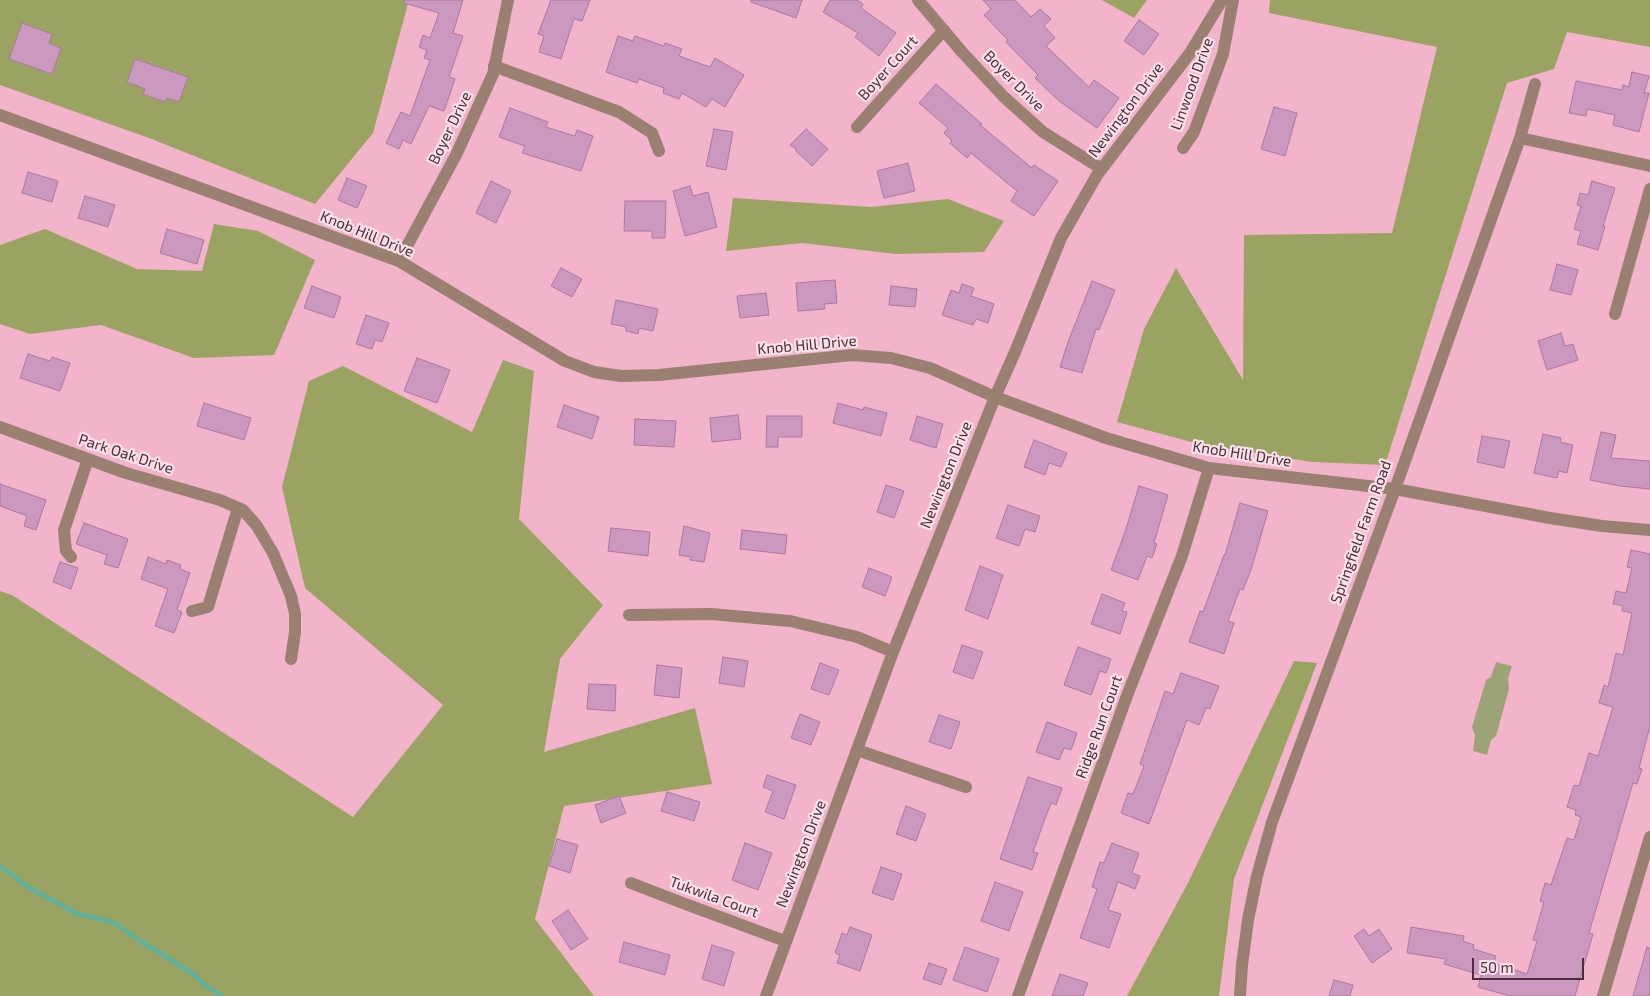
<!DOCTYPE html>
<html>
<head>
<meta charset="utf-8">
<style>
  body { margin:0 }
  #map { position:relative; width:1650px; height:996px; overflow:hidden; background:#f3b3cb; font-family:"Exo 2",sans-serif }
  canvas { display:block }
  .scale { position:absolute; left:1472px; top:958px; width:112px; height:22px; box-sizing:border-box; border:2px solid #482f39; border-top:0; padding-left:6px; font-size:15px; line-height:18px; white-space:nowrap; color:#482f39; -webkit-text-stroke:4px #fce0ea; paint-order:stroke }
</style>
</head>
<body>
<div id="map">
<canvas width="1650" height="996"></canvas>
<div class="scale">50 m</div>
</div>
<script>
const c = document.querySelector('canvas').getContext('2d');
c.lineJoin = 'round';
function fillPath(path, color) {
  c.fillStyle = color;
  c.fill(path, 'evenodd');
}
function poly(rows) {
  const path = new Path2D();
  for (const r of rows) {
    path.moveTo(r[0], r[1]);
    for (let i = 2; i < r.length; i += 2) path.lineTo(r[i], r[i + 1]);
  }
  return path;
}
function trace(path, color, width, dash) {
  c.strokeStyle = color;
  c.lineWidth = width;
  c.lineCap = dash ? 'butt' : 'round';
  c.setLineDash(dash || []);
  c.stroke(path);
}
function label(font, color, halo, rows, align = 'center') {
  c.font = font + ' "Exo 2",sans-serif';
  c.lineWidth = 4.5;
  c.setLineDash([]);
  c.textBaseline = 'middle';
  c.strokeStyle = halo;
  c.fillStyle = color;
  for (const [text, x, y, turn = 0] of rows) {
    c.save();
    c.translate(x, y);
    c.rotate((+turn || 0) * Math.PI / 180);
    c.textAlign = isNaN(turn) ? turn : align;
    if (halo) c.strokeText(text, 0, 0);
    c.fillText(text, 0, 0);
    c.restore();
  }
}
fillPath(poly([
  [1496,662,1512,666,1508,678,1509,689,1496,736,1491,740,1487,755,1473,751,1475,736,1472,727,1486,680,1491,677]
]), '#9ca377');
fillPath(poly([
  [0,0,409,0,373,133,315,204,149,138,0,85],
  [1102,0,1147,0,1134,18],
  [1270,0,1650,0,1650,47,1567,32,1554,69,1507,83,1385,465,1312,462,1199,444,1117,422,1144,329,1176,268,1243,380,1244,235,1392,233,1437,47,1269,13],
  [733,198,871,207,948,199,1004,221,984,252,896,254,802,243,726,251],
  [214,224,258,231,315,260,274,355,194,358,101,325,30,334,0,324,0,245,45,229,137,269,202,271],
  [503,360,534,371,519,519,603,605,560,659,544,752,695,708,712,784,564,806,535,919,594,996,0,996,0,591,12,595,353,817,443,705,305,588,282,487,309,381,343,366,472,432],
  [1294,661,1317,663,1234,879,1219,996,1127,996,1188,883]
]), '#9aa361');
trace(poly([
  [0,866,28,887,78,914,113,922,142,942,192,973,206,986,222,996]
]), '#5eb29d', 4.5);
const building = poly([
  [405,0,463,0,453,33,463,36,449,77,455,79,444,111,429,106,411,144,403,140,399,149,386,143,401,112,410,116,430,60,424,58,427,50,419,47,423,35,430,38,439,13,404,3,405,0],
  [551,0,590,0,582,21,574,19,561,59,539,52,544,36,538,34,551,0],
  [751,0,802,0,796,18,751,2,751,0],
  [830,0,857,0,863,4,861,8,896,33,879,56,855,37,858,33,823,12,830,0],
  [983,0,1015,0,1031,17,1040,9,1051,19,1044,26,1055,38,1046,46,1089,87,1094,80,1119,98,1097,128,1059,101,1035,78,1038,75,1006,42,1008,40,984,15,991,9,983,0],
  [1139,20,1159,34,1144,55,1124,41,1139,20],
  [22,23,52,34,49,43,61,48,52,74,9,59,22,23],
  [618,36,633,41,635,36,664,46,665,43,682,49,679,56,710,67,715,58,744,75,725,107,712,99,706,107,682,93,679,99,663,93,664,88,639,79,637,83,606,72,618,36],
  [135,59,188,77,179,102,167,98,165,102,143,94,145,89,127,82,135,59],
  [1632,72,1649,76,1644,93,1649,93,1639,132,1613,125,1615,115,1587,109,1586,116,1569,113,1576,81,1622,90,1623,85,1629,87,1632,72],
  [936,84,982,124,980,125,1032,168,1034,165,1058,181,1034,216,1011,201,1017,191,971,153,967,158,950,143,952,141,944,133,948,128,919,103,936,84],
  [1274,107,1297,113,1285,156,1261,149,1274,107],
  [510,108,548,122,546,127,575,136,577,130,593,136,581,171,522,153,525,146,499,137,510,108],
  [714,129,733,132,726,170,706,166,714,129],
  [806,129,828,149,812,166,796,151,796,149,790,145,806,129],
  [908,163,915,191,884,198,877,171,908,163],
  [28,172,58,181,52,202,22,193,28,172],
  [347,178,367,186,357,208,338,200,347,178],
  [491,181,511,191,496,223,476,213,491,181],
  [1592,181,1615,188,1603,226,1605,226,1598,250,1577,244,1581,231,1574,229,1581,206,1577,205,1580,193,1588,195,1592,181],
  [690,186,693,196,708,192,717,227,685,236,673,191,690,186],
  [85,196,115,205,108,227,78,218,85,196],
  [625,201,666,201,665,238,652,238,652,231,624,231,625,201],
  [167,229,204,240,197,264,160,253,167,229],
  [1557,264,1578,270,1571,295,1550,290,1557,264],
  [561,268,582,279,572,297,551,286,561,268],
  [835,280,837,303,824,304,825,309,798,311,796,283,835,280],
  [1092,281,1115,290,1099,330,1096,329,1082,373,1060,367,1068,342,1092,281],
  [962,284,974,288,971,296,994,304,988,323,976,319,973,325,942,315,951,290,959,293,962,284],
  [312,286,341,297,334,318,304,308,312,286],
  [891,286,917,289,915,307,889,305,891,286],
  [766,293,769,315,740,318,737,296,766,293],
  [616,300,658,309,653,331,639,328,638,334,626,331,626,327,611,324,616,300],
  [366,315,389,323,382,342,375,340,372,349,356,344,366,315],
  [1561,333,1565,346,1573,344,1578,360,1547,370,1538,341,1561,333],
  [28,354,50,361,52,357,70,363,60,391,20,378,28,354],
  [417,358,450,370,437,403,404,391,417,358],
  [204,403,251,418,244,440,197,426,204,403],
  [838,403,863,410,864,407,887,413,881,436,833,423,838,403],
  [564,405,599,417,592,439,557,427,564,405],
  [738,415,741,439,712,442,710,418,738,415],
  [767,416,802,416,802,437,778,437,778,447,766,447,767,416],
  [917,416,943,424,936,448,910,440,917,416],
  [635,419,676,421,674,447,634,445,635,419],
  [1601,432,1616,435,1611,458,1650,461,1650,489,1620,486,1590,480,1601,432],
  [1543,434,1561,438,1560,442,1573,445,1567,473,1559,471,1557,478,1534,473,1543,434],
  [1482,436,1510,441,1504,468,1477,462,1482,436],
  [1034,440,1067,453,1061,467,1049,463,1045,475,1024,467,1034,440],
  [0,484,46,500,36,530,24,526,27,516,0,506,0,484],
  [886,485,904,491,894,518,877,512,886,485],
  [1139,486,1168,495,1154,543,1157,544,1152,558,1147,556,1138,580,1111,570,1125,532,1139,486],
  [1240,503,1268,511,1251,570,1243,590,1240,589,1228,621,1234,623,1224,654,1189,642,1200,611,1203,612,1224,555,1225,555,1240,503],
  [1008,505,1040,516,1035,532,1025,529,1019,546,996,538,1008,505],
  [84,523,128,539,118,568,104,564,107,555,76,544,84,523],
  [684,526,710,533,704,562,690,560,691,557,679,555,684,526],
  [611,528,650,532,648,556,608,551,611,528],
  [742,530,787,535,785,554,740,549,742,530],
  [1631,550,1650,554,1650,726,1639,768,1642,769,1637,784,1633,783,1589,933,1593,934,1575,996,1510,996,1478,987,1481,975,1444,964,1446,959,1407,953,1411,927,1464,936,1463,941,1474,945,1473,949,1496,956,1494,963,1527,974,1537,941,1533,940,1544,902,1540,901,1545,883,1551,885,1567,838,1574,840,1581,817,1575,815,1576,810,1567,807,1574,785,1579,786,1589,753,1598,756,1613,707,1599,703,1604,685,1608,687,1616,653,1623,655,1632,613,1622,611,1623,606,1613,604,1616,591,1626,593,1632,568,1627,567,1631,550],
  [148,557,166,564,167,560,181,565,180,569,190,573,177,610,182,612,174,633,155,626,168,589,141,579,148,557],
  [60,562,78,568,71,589,53,582,60,562],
  [980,566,1003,575,988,619,965,610,980,566],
  [869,568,892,577,885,596,862,587,869,568],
  [1102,594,1125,603,1122,611,1127,612,1120,634,1091,624,1102,594],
  [962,645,983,652,973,679,953,672,962,645],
  [1078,647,1111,659,1106,673,1100,671,1091,695,1064,685,1078,647],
  [723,657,748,661,744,687,719,683,723,657],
  [820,663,839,670,829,695,811,689,820,663],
  [657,665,682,668,679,698,654,695,657,665],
  [1181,673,1219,686,1210,709,1206,708,1199,725,1187,720,1149,824,1121,813,1128,793,1133,794,1144,766,1140,764,1165,691,1173,694,1181,673],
  [589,684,616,685,615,711,587,709,589,684],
  [800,714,820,722,811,745,791,738,800,714],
  [939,715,960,722,951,749,929,742,939,715],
  [1047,722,1077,733,1071,750,1064,748,1059,760,1036,752,1047,722],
  [767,775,796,785,784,819,765,812,773,791,763,787,767,775],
  [1028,777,1062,788,1056,805,1051,803,1043,824,1033,852,1038,853,1032,870,1000,859,1028,777],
  [667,792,700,802,694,821,661,811,667,792],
  [619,796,626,813,601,823,595,805,619,796],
  [906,806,926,814,916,841,896,834,906,806],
  [557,839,578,845,570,873,549,866,557,839],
  [745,843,772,853,758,890,732,880,745,843],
  [1112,843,1139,853,1132,873,1140,876,1135,889,1118,882,1108,910,1121,914,1109,948,1080,938,1097,889,1092,887,1100,862,1104,863,1112,843],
  [881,867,902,874,893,900,872,893,881,867],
  [995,882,1023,892,1009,931,981,921,995,882],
  [568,910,588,939,571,950,552,921,568,910],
  [850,927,872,935,860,971,837,963,840,955,835,953,842,933,847,935,850,927],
  [1364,929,1369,936,1379,929,1392,949,1372,963,1354,936,1364,929],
  [624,942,670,955,665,975,619,962,624,942],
  [712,945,734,952,724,986,702,979,712,945],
  [965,947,999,959,987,992,953,980,965,947],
  [1647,947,1650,948,1650,996,1633,996,1647,947],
  [929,963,947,969,941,985,923,979,929,963],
  [1060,974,1088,983,1083,996,1052,996,1060,974],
  [1334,980,1353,985,1350,996,1329,996,1334,980]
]);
fillPath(building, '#cb98bf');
trace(building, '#aa799f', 1);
trace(poly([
  [918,0,962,52,1004,97,1043,132,1102,169],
  [494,66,619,112,652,133,659,151],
  [0,115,399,261,565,361,594,372,621,376,659,375,852,355,891,358,930,368,995,397,1106,438,1209,468,1395,489,1550,518,1602,526,1650,530],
  [857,127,944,30],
  [1520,138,1650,166],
  [1183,148,1194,132,1223,54,1233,0],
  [399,261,456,155,493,74,508,0],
  [1615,314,1650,189],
  [0,427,126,473,220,500,243,510,257,526,273,553,291,596,295,614,295,632,291,659],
  [71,557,66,551,64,530,88,459],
  [192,611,208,607,238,508],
  [629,615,711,614,790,621,857,637,893,652],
  [857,750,966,787],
  [631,883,680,902,785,941],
  [766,996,893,652,995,397,1015,352,1061,238,1097,175,1190,53,1222,0],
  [1018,996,1128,693,1182,556,1209,468],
  [1240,996,1242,965,1248,920,1257,876,1272,822,1395,489,1520,138,1535,84],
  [1603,996,1650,837]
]), '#9a8070', 12);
label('15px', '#482f39', '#fce0ea', [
  ["Boyer Court",888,68,-48],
  ["Boyer Drive",1014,81,45],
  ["Linwood Drive",1192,84,-70],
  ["Newington Drive",1126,110,-53],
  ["Boyer Drive",450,128,-64],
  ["Knob Hill Drive",367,234,22],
  ["Knob Hill Drive",807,345,-5],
  ["Park Oak Drive",126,454,18],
  ["Knob Hill Drive",1242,454,9],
  ["Newington Drive",946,475,-68],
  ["Springfield Farm Road",1361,532,-70],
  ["Ridge Run Court",1099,727,-70],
  ["Newington Drive",801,854,-69],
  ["Tukwila Court",714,897,20]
]);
</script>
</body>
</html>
